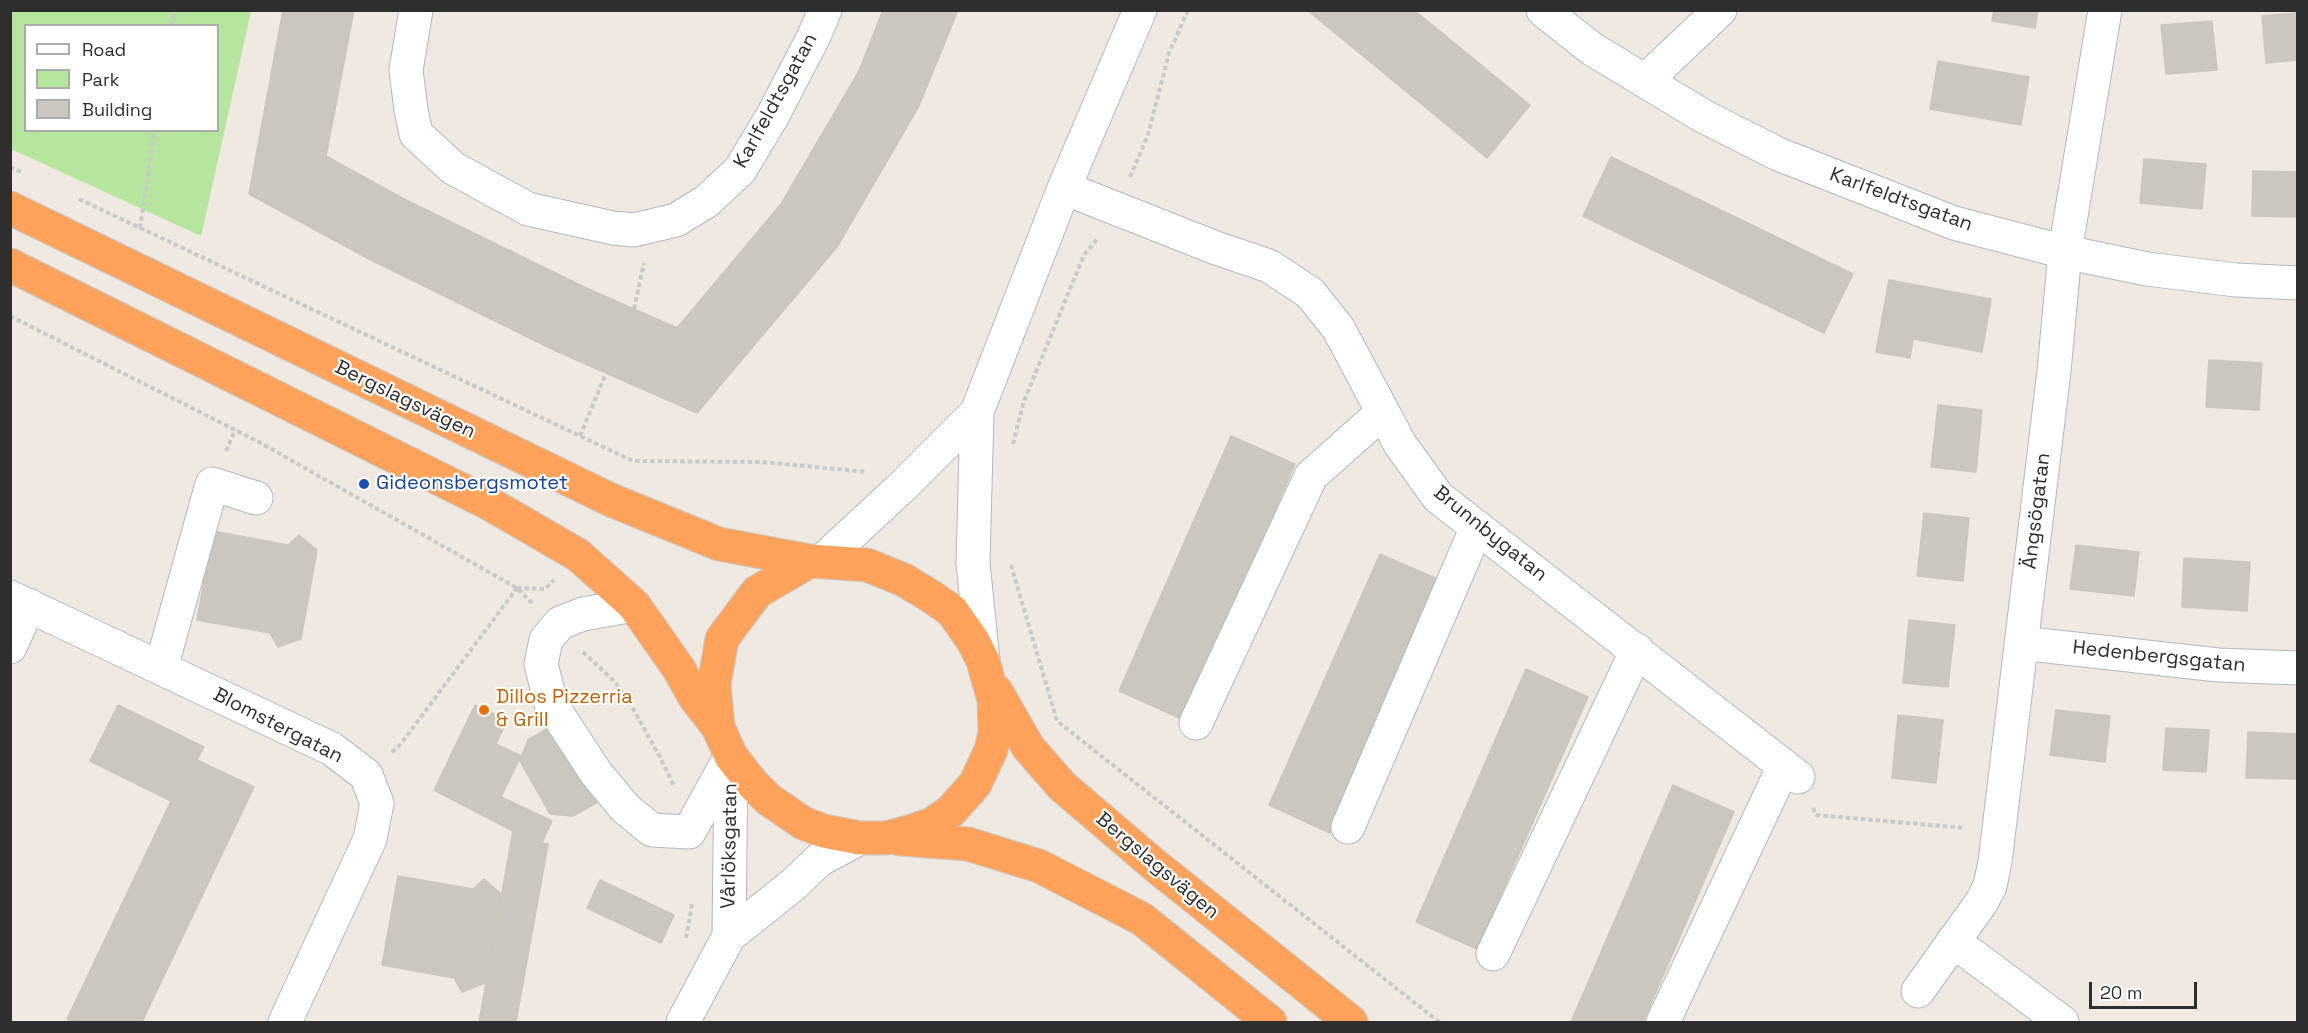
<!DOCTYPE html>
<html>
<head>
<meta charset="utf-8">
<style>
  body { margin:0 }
  #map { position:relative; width:2308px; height:1033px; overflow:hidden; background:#efe9e1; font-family:"Space Grotesk",sans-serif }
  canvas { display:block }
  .frame { position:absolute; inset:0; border:12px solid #2e2e2e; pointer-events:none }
  .legend { position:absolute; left:24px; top:24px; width:195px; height:108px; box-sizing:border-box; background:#fff; border:2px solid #ababab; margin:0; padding:8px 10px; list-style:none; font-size:18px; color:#2e2e2e }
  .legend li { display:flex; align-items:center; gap:12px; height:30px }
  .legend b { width:30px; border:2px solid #ababab }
  .scale { position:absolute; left:2089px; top:982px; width:108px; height:27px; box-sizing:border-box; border:3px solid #2e2e2e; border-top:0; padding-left:8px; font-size:18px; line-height:21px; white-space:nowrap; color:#2e2e2e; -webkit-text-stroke:4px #fff; paint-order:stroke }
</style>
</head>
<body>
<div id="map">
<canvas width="2308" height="1033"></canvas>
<div class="frame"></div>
<ul class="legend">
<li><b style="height:8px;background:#fff"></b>Road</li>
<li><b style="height:16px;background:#b6e59e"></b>Park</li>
<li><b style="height:16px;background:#cbc7bf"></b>Building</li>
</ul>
<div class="scale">20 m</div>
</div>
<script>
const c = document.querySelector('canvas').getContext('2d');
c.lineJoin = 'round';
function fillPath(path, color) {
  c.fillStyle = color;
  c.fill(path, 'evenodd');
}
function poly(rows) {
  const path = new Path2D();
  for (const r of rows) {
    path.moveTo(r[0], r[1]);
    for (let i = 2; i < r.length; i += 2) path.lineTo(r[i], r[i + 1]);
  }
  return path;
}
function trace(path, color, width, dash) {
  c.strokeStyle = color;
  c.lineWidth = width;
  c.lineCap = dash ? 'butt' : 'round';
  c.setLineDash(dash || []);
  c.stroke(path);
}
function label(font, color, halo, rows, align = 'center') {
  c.font = font + ' "Space Grotesk",sans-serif';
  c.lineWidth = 4.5;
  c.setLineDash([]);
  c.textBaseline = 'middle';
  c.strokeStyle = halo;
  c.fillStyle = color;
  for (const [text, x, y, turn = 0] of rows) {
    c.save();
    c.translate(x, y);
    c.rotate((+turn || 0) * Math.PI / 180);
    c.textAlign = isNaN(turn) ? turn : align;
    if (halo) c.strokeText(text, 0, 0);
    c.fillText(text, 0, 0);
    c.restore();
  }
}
fillPath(poly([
  [11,10,251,11,201,236,11,149],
  [26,26,218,26,218,130,26,130]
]), '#b6e59e');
const building = poly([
  [283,10,354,10,326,156,402,198,584,287,677,328,781,204,859,71,883,10,958,10,919,106,837,247,697,413,556,351,369,259,249,194,283,10],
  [1307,10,1414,10,1530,105,1487,158,1307,10],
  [1994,10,2038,10,2035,28,1992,21,1994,10],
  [2298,13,2298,60,2266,63,2262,16,2298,13],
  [2212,21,2217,70,2166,74,2161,25,2212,21],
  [1938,61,2029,77,2021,125,1930,109,1938,61],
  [1611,157,1853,274,1824,333,1583,216,1611,157],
  [2144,159,2206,164,2202,209,2140,203,2144,159],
  [2253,171,2298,172,2298,217,2252,216,2253,171],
  [1889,280,1991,299,1982,352,1913,339,1910,358,1876,352,1889,280],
  [2209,360,2262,363,2259,410,2206,407,2209,360],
  [1938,405,1982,410,1976,472,1931,467,1938,405],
  [1231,436,1295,464,1184,720,1119,691,1231,436],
  [1924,513,1969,518,1963,581,1917,576,1924,513],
  [213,531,288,545,299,535,317,550,301,639,278,647,270,633,197,620,213,531],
  [2076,545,2139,552,2134,596,2070,589,2076,545],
  [1380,554,1442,581,1330,833,1269,805,1380,554],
  [2184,558,2250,562,2247,611,2182,607,2184,558],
  [1909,620,1955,625,1948,687,1903,683,1909,620],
  [1526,669,1588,697,1477,949,1416,922,1526,669],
  [118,705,204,747,197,760,254,787,142,1022,76,1022,67,1019,171,801,90,761,118,705],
  [475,705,507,720,496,744,521,756,501,797,552,821,542,843,548,844,516,1022,479,1022,513,831,434,790,475,705],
  [2056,710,2110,716,2105,762,2050,755,2056,710],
  [1898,715,1943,720,1936,783,1892,778,1898,715],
  [560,721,605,798,573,816,550,814,520,761,528,740,560,721],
  [2166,728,2209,730,2206,772,2163,770,2166,728],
  [2248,732,2298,734,2298,779,2246,778,2248,732],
  [1673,785,1734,812,1643,1022,1571,1022,1673,785],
  [398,876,473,889,484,879,501,894,485,983,462,992,454,978,382,965,398,876],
  [600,880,674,915,661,943,587,908,600,880]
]);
fillPath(building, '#cbc7bf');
trace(building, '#cbc5ba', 1.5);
const minor = poly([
  [416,10,406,70,411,110,416,134,453,168,528,209,613,228,634,230,676,220,707,201,740,170,773,115,814,36,825,10],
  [1543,10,1592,49,1703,116,1778,154,1954,223,2065,252,2147,269,2236,280,2298,283],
  [1645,81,1720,10],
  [1064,188,1216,248,1269,266,1310,293,1338,328,1400,444,1438,497,1798,777],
  [822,561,904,485,977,412],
  [10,597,332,749,366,775,377,803,370,839,285,1022],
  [634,605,583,614,560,623,546,640,541,664,551,704,596,773,625,808,652,830,689,832,731,756],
  [2021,643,2218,665,2298,668],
  [10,647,29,605],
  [983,661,973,563,977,412,1064,188,1140,10],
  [161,668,212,484,256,498],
  [1196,723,1311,476,1383,412],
  [1348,827,1477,527],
  [729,936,731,761],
  [1953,941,2062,1022],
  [1493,954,1637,650],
  [1918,991,1981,903,1990,886,1995,862,2054,371,2065,252,2105,10],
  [683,1022,729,936,794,884,819,860,860,838],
  [1663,1022,1784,766]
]);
const highway = poly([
  [10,208,611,500,719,544,810,561,867,565,904,580,932,597,952,611,973,641,983,661,994,700,995,732,991,750,975,784,951,811,932,824,909,832,886,838,860,838,824,831,803,823,768,799,753,784,731,756,718,727,714,684,722,639,757,592,810,561],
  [10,265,490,504,578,555,634,605,679,669,694,696,717,726],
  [996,691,1028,747,1062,786,1157,867,1351,1022],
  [900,839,968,844,1039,866,1142,919,1270,1022]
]);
trace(minor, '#b4b7c1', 35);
trace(highway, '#c9c9c9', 35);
trace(poly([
  [172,26,174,10],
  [10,167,23,173],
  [1130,177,1148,135,1169,53,1188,10],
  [79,199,633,461,763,462,867,472],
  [140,228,155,130],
  [634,309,644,263],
  [10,316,259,442,517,588,532,603],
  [580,436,606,373],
  [1013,444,1024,401,1084,255,1098,238],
  [226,451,235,430],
  [1011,565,1057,721,1439,1022],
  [517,588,545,589,554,580],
  [583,652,614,681,631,705,660,757,674,786],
  [392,752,400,745,517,588],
  [1813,808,1816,815,1965,828],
  [686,938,692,904]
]), '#c9c9c9', 4, [4.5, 3]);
trace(minor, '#fff', 33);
trace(highway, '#ffa35c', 33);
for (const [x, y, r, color] of [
  [364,484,6,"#1a4fb4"],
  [484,710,6,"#e8710a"]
]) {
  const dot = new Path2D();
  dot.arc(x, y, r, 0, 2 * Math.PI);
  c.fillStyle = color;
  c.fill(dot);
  trace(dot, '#fff', 2);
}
label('20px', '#2e2e2e', '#fff', [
  ["Karlfeldtsgatan",776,101,-61],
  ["Karlfeldtsgatan",1901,200,20],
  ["Bergslagsvägen",405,400,26],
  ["Ängsögatan",2037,511,-83],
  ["Brunnbygatan",1490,534,39],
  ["Hedenbergsgatan",2159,657,6],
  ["Blomstergatan",278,726,27],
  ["Vårlöksgatan",730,846,-89],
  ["Bergslagsvägen",1157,866,40]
]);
label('20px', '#164399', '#fff', [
  ["Gideonsbergsmotet",376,484]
], 'left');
label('20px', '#c56008', '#fff', [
  ["Dillos Pizzerria",496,698],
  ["& Grill",496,721]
], 'left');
</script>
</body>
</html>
